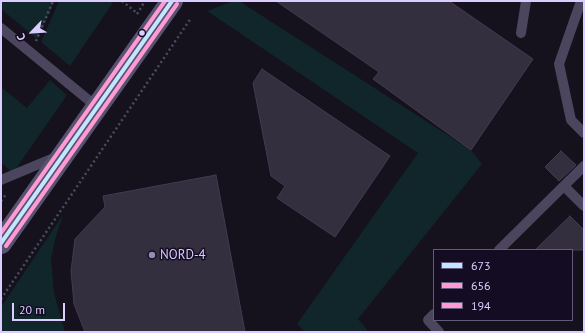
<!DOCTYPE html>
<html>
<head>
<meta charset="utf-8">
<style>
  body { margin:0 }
  #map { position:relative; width:585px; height:333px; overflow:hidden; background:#15111d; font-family:"PT Sans",sans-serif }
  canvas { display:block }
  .frame { position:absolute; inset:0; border:2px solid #dbcdff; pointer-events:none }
  .legend { position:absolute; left:433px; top:249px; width:140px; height:72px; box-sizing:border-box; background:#130c22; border:1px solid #63597a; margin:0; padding:5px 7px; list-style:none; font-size:12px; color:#dbcdff }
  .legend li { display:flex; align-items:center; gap:8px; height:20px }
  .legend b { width:20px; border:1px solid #63597a }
  .north { position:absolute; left:12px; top:12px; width:40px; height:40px; -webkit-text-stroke:3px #130c22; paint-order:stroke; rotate:245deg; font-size:11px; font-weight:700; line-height:16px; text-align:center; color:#dbcdff }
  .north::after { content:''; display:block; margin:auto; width:14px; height:18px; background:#dbcdff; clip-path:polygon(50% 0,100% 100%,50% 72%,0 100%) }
  .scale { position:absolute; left:12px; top:303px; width:53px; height:18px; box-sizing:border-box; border:2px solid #dbcdff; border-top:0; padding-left:5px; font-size:12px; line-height:14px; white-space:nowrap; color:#dbcdff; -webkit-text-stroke:3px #130c22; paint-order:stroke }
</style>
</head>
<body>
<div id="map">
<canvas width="585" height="333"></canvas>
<div class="frame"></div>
<ul class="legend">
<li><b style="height:5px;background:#c2e6ff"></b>673</li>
<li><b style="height:5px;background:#ff9ad2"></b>656</li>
<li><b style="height:5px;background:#ff9ad2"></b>194</li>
</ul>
<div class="north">С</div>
<div class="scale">20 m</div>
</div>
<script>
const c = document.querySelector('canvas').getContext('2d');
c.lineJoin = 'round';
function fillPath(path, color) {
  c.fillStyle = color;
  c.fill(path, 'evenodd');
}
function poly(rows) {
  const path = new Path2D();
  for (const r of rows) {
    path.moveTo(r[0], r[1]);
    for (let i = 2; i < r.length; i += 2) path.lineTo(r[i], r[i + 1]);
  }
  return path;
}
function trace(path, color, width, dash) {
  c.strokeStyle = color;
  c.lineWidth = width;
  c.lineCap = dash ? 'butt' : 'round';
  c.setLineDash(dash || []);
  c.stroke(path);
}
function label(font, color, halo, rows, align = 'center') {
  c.font = font + ' "PT Sans",sans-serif';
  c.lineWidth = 3;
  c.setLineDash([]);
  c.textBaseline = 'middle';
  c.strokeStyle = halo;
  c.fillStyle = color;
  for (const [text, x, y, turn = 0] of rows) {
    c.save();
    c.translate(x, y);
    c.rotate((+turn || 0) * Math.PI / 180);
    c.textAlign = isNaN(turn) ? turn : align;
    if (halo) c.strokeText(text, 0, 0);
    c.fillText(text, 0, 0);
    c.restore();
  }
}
fillPath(poly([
  [1,1,55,1,37,39,1,9],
  [59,1,114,1,70,66,41,42],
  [233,1,239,1,471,150,482,164,358,319,369,332,305,332,297,324,418,153,207,11],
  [50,80,67,95,13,173,1,163,1,87,27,108],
  [63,215,56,236,51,259,54,293,65,332,1,332,1,307]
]), '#10262a');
const building = poly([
  [276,1,449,1,533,59,471,150,373,79,379,72,276,1],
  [262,69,390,156,335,237,277,198,285,186,271,176,253,83,262,69],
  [561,151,576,165,559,181,545,167,561,151],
  [216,175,245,332,85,332,74,304,71,271,75,239,105,207,103,196,216,175],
  [570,216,584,230,584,250,535,250,570,216]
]);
fillPath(building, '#342f3f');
trace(building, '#433b52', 1);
trace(poly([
  [122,1,137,13],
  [137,14,145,1],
  [36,41,53,1],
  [1,201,7,193],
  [1,299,191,18]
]), '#454f5f', 2.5, [2, 3]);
trace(poly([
  [581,1,559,64,571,120,584,133],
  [1,28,97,107],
  [521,33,526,1],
  [1,180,56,157],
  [564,186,584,206],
  [499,250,584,166],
  [434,314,428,320,439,332]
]), '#4b455e', 10);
trace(poly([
  [1,243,172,1]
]), '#585271', 22);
trace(poly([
  [1,243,172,1]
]), '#c2e6ff', 4);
trace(poly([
  [6,246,177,4]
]), '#ff9ad2', 4);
trace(poly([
  [1,233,165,1]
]), '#ff9ad2', 4);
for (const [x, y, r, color] of [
  [142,33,3.5,"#dbcdff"],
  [152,255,4,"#968bb0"]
]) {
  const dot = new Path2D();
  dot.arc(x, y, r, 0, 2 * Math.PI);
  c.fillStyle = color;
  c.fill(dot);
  trace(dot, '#130c22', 1.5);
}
label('13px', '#dbcdff', '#130c22', [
  ["NORD-4",160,255]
], 'left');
</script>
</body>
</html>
